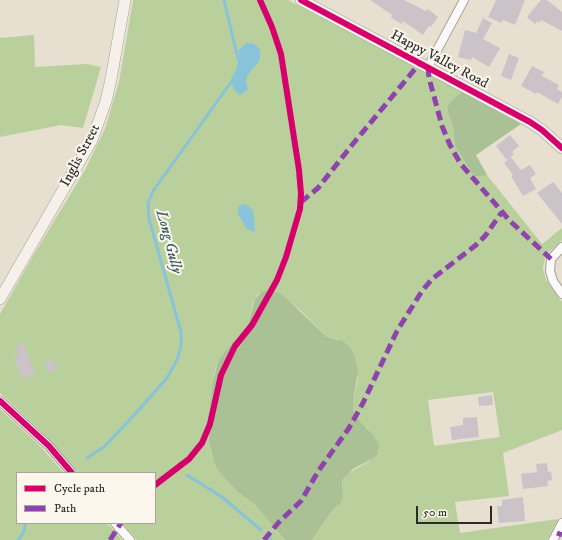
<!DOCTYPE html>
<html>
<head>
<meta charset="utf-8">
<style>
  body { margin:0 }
  #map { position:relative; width:562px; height:540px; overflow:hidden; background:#e7e0d1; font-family:"IM FELL DW Pica",serif }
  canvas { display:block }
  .legend { position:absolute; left:16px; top:472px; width:140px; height:52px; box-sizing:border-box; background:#fbf7ec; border:1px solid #a8a59f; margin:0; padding:5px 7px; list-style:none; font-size:12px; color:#2b2b2b }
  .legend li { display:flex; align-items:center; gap:8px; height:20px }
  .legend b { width:20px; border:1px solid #a8a59f }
  .scale { position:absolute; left:416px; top:506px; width:76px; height:18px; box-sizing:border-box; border:2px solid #2b2b2b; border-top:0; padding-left:5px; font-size:12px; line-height:14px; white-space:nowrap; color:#2b2b2b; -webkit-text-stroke:3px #fbf7ec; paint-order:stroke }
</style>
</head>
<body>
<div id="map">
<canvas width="562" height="540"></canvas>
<ul class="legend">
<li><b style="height:5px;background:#d6006c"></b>Cycle path</li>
<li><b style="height:5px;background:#8e44ad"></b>Path</li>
</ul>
<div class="scale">50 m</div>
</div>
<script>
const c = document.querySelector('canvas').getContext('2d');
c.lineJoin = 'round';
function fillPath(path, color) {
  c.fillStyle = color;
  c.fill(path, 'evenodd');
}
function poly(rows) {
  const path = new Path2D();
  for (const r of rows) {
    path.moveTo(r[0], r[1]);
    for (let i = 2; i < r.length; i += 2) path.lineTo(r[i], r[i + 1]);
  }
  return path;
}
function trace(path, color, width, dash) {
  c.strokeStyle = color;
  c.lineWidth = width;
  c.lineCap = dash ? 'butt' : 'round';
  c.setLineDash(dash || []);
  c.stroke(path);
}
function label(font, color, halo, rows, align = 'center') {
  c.font = font + ' "IM FELL DW Pica",serif';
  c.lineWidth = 4;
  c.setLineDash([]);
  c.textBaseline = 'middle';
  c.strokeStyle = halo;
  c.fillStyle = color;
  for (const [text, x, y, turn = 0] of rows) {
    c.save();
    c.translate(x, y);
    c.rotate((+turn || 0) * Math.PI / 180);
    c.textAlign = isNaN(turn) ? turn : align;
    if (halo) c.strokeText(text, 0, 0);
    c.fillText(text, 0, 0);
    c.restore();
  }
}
fillPath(poly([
  [133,0,288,0,462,92,451,101,448,106,448,113,453,126,455,146,470,170,483,176,487,175,542,244,562,228,562,240,549,252,545,258,543,268,546,280,562,302,562,430,503,453,509,496,455,502,460,533,558,519,547,540,312,540,329,515,337,507,343,491,342,482,347,474,368,462,377,455,368,429,359,420,353,410,353,400,358,378,338,339,327,337,300,310,279,293,261,292,257,295,253,303,247,327,226,350,218,361,214,374,208,435,212,456,220,473,237,491,256,506,285,540,137,540,122,523,155,523,155,473,79,473,46,436,0,393,0,314,33,256,85,170,105,129,119,82],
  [493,392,500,437,434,446,428,400],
  [34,35,35,67,87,64,101,67,83,128,61,125,0,137,0,38],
  [0,409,40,446,64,473,17,473,17,523,107,523,122,540,0,540]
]), '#b9d09c');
fillPath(poly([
  [462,92,521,124,476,155,487,175,483,176,476,176,470,170,455,146,453,126,448,113,448,106,451,101],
  [269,290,279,293,285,297,327,337,343,341,351,349,355,357,358,372,353,400,353,410,359,420,373,435,377,442,379,447,377,455,374,458,353,469,344,478,342,482,343,491,342,501,329,515,312,540,285,540,256,506,237,491,220,473,214,463,209,441,208,427,213,381,218,361,226,350,247,327,255,299,261,292]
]), '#a9c194');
fillPath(poly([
  [246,43,252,43,258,47,260,50,260,59,258,63,252,69,247,77,246,81,248,90,240,95,234,90,231,79,237,68,239,50],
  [243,204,249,206,253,211,255,229,254,232,247,229,238,214,238,207]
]), '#88c3d9');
trace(poly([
  [224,0,238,59],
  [87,458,104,447,137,412,167,378,177,360,181,346,181,332,149,219,148,203,153,191,234,78],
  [187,475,222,497,261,530],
  [270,539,271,540],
  [18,540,22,535,25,528,25,523]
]), '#88c3d9', 3);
fillPath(poly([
  [370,0,404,0,426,11,428,9,438,17,431,27,429,26,423,35,403,21,402,24,391,18,392,15],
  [496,0,525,0,515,25,503,20,501,23,488,17],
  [541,0,547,0,562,12,562,31,541,20,539,23,538,21,535,24,527,17],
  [483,18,492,23,483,39,500,48,489,67,472,57,471,60,458,57,465,30,476,33],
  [509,54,519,58,511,80,501,76],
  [532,66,544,72,542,76,559,85,557,89,562,92,562,97,558,104,537,92,536,94,521,86],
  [510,135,519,146,512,152,514,154,507,160,496,146],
  [511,157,521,170,530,165,536,174,530,178,536,189,523,196,511,176,513,175,504,163],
  [553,182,562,193,562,224,537,193],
  [23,343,35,374,22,379,14,357,19,355,15,346],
  [51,359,58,367,51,373,44,365],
  [492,395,493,405,479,406,478,397],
  [477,417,479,437,452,440,450,427,463,425,463,418],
  [547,463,548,472,551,471,552,480,547,481,548,486,523,489,521,474,537,472,536,464],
  [523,497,525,521,499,523,497,506,502,506,502,500]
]), '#cbc3c8');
const street = poly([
  [428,67,464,0],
  [562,247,551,259,550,271,553,281,562,294],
  [0,401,49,446,72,473],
  [115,523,130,540],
  [553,540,562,523]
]);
const secondary = poly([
  [301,0,530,122,542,130,562,148],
  [0,299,92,140,106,101,111,79,125,0]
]);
trace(street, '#a39f97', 10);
trace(secondary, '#a39f97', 12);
trace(street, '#fbfaf8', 8);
trace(secondary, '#f5f1ea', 11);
trace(poly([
  [428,67,429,78,442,126,450,145,460,163,510,221,551,259],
  [301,202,318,188,352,145,420,63],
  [557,533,562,535],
  [110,540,121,523],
  [264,540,279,522,301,501,319,470,349,428,363,403,397,331,422,291,432,279,476,245,485,236,502,212]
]), '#8e44ad', 5, [10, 5]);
trace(poly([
  [301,0,530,122,542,130,562,148],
  [0,401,49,446,72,473],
  [155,485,189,459,202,443,210,424,221,375,235,346,252,325,277,280,286,257,300,209,301,194,299,170,281,54,272,27,260,0]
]), '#d6006c', 6);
label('14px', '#2b2b2b', '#fbf7ec', [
  ["Happy Valley Road",439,60,28],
  ["Inglis Street",81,156,-62]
]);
label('italic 15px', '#3d5c69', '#fbf7ec', [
  ["Long Gully",168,242,75]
]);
</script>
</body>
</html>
